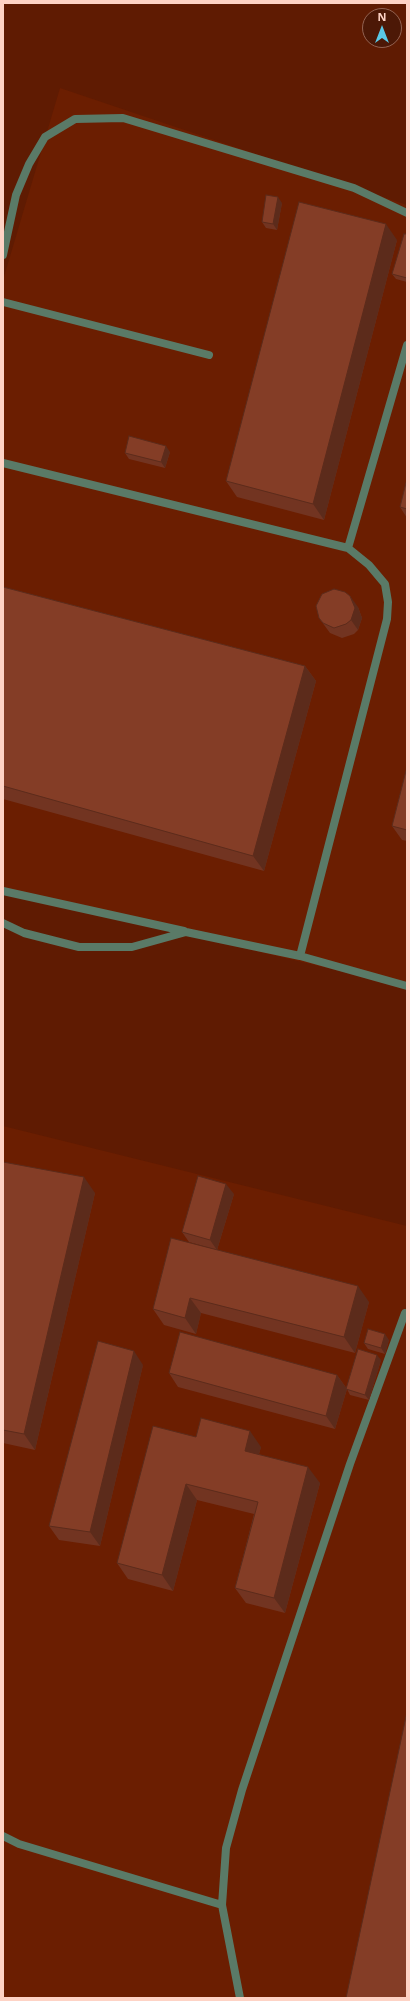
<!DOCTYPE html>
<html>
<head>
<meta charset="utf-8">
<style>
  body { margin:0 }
  #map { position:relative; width:410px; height:2001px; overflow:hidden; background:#5f1b02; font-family:"Open Sans",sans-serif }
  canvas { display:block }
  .frame { position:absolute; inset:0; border:4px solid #fed3c5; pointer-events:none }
  .north { position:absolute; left:362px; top:8px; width:40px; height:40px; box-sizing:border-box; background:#4c1806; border:1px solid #936352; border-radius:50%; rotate:0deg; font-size:11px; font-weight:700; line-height:16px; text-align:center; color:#fed3c5 }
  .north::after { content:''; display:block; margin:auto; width:14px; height:18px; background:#5ac8e6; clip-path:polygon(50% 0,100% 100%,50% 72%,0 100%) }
</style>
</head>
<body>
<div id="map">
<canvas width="410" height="2001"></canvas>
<div class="frame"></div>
<div class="north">N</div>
</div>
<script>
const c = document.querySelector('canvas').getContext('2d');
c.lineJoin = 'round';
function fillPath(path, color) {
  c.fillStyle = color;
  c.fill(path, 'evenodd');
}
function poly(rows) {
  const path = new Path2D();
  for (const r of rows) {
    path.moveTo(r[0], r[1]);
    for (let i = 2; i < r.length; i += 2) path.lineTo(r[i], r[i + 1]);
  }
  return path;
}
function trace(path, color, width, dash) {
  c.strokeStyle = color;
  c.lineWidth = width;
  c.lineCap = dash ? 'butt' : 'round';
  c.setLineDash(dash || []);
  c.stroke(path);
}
fillPath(poly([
  [60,88,407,205,407,987,3,891,3,280],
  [3,1126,407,1226,407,1998,3,1998]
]), '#6b1e01');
trace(poly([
  [3,255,16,195,29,164,45,137,75,119,123,118,354,188,407,213],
  [3,302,209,355],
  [3,463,348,548],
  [3,891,184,931],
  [3,923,24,933,79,947,132,947,186,932,300,956,407,986],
  [300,956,387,619,388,602,385,584,369,565,348,548,407,345],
  [3,1836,19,1844,222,1905],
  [240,1998,222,1905,226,1848,242,1790,350,1464,405,1313]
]), '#5a7a67', 8);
fillPath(poly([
  [282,203,277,230,266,228,262,222],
  [407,234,407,282,396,279,392,274],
  [397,240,324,520,237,497,226,481],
  [170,452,165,468,129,459,125,453],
  [407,479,407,518,400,507],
  [3,587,305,666,316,681,264,871,3,799],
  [358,607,362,618,358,630,354,634,342,638,330,633,319,618],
  [407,767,407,841,402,840,392,826],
  [3,1162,95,1193,35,1450,3,1443],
  [234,1194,217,1250,189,1242,182,1232],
  [171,1238,369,1302,355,1353,201,1313,196,1334,164,1325,153,1309],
  [389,1340,385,1354,368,1349,364,1343],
  [381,1360,369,1400,350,1395,347,1389,335,1429,178,1387,169,1373,337,1375,347,1389],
  [143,1365,100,1546,59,1540,49,1526],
  [196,1437,261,1447,259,1454,320,1483,285,1613,246,1603,235,1588,254,1514,197,1500,173,1591,128,1579,117,1563]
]), '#723421');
fillPath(poly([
  [278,197,282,203,277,230,273,224],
  [386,224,397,240,324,520,313,504],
  [166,446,170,452,165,468,161,462],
  [350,596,358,607,362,618,358,630,351,620],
  [305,666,316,681,264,871,253,856],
  [84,1177,95,1193,35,1450,24,1434],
  [226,1184,234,1194,217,1250,210,1240],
  [358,1286,369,1302,355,1353,344,1337],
  [190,1298,201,1313,196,1334,185,1318],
  [385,1334,389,1340,385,1354,381,1348],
  [134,1351,143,1365,100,1546,90,1532],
  [377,1355,381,1360,369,1400,365,1395],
  [337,1375,347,1389,335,1429,326,1416],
  [250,1431,261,1447,256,1466,245,1451],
  [308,1467,320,1483,285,1613,274,1598],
  [186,1484,197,1500,173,1591,162,1575]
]), '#5c2b1b');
const building = poly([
  [266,195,278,197,273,224,262,222,266,195],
  [299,202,386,224,313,504,226,481,299,202],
  [404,234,407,234,407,278,392,274,404,234],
  [129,436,166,446,161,462,125,453,129,436],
  [407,479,407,509,400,507,407,479],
  [3,587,305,666,253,856,3,786,3,587],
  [334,589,345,592,350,596,355,608,351,620,346,624,334,628,323,623,319,618,316,606,322,594,334,589],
  [407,767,407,830,392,826,407,767],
  [3,1162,84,1177,24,1434,3,1430,3,1162],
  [198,1176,226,1184,210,1240,182,1232,198,1176],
  [171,1238,358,1286,344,1337,190,1298,185,1318,153,1309,171,1238],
  [368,1329,385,1334,381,1348,364,1343,368,1329],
  [180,1332,337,1375,326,1416,169,1373,180,1332],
  [98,1341,134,1351,90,1532,49,1526,98,1341],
  [358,1349,377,1355,365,1395,346,1389,358,1349],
  [201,1418,250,1431,245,1451,308,1467,274,1598,235,1588,258,1502,186,1484,162,1575,117,1563,153,1426,196,1437,201,1418],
  [407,1712,407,1998,346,1998,407,1712]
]);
fillPath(building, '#843d26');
trace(building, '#5c2b1b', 1);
</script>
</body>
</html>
